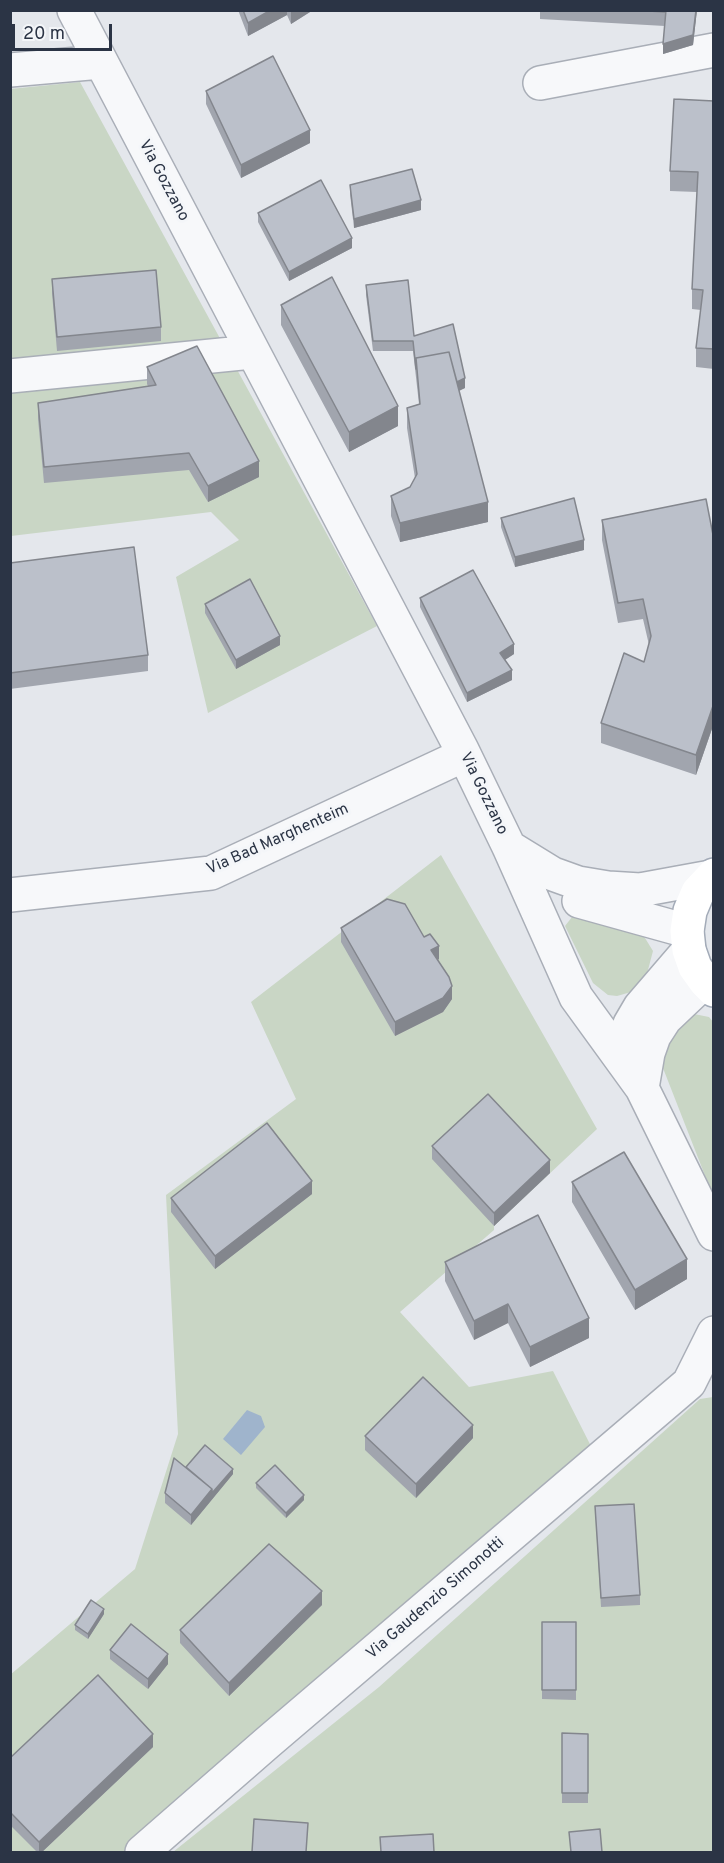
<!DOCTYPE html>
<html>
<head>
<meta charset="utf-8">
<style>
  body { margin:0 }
  #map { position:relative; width:724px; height:1863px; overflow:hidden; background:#e4e7ec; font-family:Overpass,sans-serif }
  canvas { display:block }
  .frame { position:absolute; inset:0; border:12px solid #2b3445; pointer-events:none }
  .scale { position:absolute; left:12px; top:24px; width:100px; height:27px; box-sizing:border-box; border:3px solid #2b3445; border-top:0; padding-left:8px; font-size:18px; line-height:21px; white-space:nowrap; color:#2b3445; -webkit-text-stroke:4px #f4f6f9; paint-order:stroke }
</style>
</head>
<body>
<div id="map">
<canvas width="724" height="1863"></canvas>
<div class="frame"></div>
<div class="scale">20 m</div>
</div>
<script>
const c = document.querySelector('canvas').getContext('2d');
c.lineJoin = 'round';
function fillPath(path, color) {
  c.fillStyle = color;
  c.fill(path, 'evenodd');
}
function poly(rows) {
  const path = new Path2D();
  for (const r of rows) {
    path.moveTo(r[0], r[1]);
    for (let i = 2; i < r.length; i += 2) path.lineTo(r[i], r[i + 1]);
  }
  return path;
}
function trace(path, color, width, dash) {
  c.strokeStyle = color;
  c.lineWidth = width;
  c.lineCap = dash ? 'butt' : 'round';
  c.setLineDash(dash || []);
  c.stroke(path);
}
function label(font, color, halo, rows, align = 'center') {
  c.font = font + ' Overpass,sans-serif';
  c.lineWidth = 6;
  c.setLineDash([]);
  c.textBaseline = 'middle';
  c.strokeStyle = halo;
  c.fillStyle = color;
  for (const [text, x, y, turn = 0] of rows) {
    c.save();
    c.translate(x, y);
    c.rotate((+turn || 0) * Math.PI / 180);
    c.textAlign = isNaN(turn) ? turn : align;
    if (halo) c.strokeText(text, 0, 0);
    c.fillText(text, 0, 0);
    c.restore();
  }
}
fillPath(poly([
  [80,82,377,626,208,713,176,577,239,540,211,512,11,536,10,89],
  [441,855,597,1129,494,1226,494,1230,400,1312,469,1387,553,1371,598,1460,144,1852,11,1852,10,1675,135,1569,178,1434,166,1195,296,1099,251,1002],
  [572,917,604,920,636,930,645,938,653,951,644,985,638,990,617,996,608,995,593,983,565,926],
  [694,1014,709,1017,714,1023,713,1196,661,1063,667,1023],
  [713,1397,713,1851,696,1852,173,1852,379,1687,700,1399]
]), '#c9d6c5');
fillPath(poly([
  [247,1410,261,1416,265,1427,241,1455,223,1439]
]), '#9fb4cc');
const minor = poly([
  [74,10,462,750,509,847,576,997,642,1088,714,1234],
  [10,70,101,62],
  [540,83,714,50],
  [10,376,252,352],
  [509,847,553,874,578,883,608,888,640,890,711,877],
  [10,895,211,873,464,755],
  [579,901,687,931],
  [622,1060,624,1042,630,1024,640,1007,689,950],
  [642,1088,648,1053,654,1036,665,1019,705,981],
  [142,1852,267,1743,689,1383,714,1333]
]);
const major = poly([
  [714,875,698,892,690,911,687,931,689,950,695,967,705,981,714,990]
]);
trace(minor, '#a9aeb7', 36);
trace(major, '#a3abb8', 36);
trace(minor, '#f7f8fa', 33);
trace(major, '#fff', 33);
fillPath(poly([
  [238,10,310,10,310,12,291,24,287,15,248,36],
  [540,10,697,10,693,45,663,54,665,26,540,19],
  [206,91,310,143,241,178,206,104],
  [714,101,714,369,696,367,696,348,701,310,692,309,692,289,697,192,670,191,670,171],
  [350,185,421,210,354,228,350,194],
  [258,213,352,248,289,281,258,222],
  [52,279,161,327,161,341,57,351,52,293],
  [366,285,414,336,465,388,459,390,488,522,400,542,391,516,391,496,410,487,415,478,407,428,407,408,419,404,413,351,373,351,366,295],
  [281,305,398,426,349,452,281,325],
  [147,367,259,477,208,502,189,470,44,483,38,419,38,403,148,386,147,384],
  [501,518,584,550,515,567,501,527],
  [602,520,714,540,714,723,696,775,601,743,601,723,644,662,649,645,643,619,618,623,602,540],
  [10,563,148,655,148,671,10,689],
  [420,598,514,654,505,660,512,680,467,702,420,607],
  [205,604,280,645,236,669,205,613],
  [341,928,424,937,439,959,438,960,452,999,443,1012,395,1036,341,942],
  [432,1146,550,1173,494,1226,432,1159],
  [572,1182,687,1279,635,1310,572,1202],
  [312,1194,215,1269,171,1212,171,1198],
  [445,1262,589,1338,530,1367,508,1323,474,1340,445,1281],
  [365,1436,473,1438,416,1498,365,1450],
  [186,1467,233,1474,191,1525,165,1503,165,1493],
  [256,1483,304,1500,286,1518,256,1488],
  [595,1506,640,1595,640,1605,601,1607],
  [322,1605,229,1696,180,1643,180,1630],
  [104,1614,88,1639,75,1630,75,1625],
  [542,1622,576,1622,576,1700,542,1699],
  [110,1650,168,1664,148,1689,110,1659],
  [562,1733,588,1734,588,1803,562,1803],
  [153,1747,42,1852,37,1852,10,1825,10,1758]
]), '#a1a5ae');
fillPath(poly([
  [271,10,287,10,287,15,248,36,248,23],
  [310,10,310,12,291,24,291,11],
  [696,10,697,10,693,45,663,54,663,44],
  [310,130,310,143,241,178,241,165],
  [421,200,421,210,354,228,354,219],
  [352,238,352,248,289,281,289,272],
  [465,378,465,388,455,393,455,383],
  [398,406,398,426,349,452,349,432],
  [259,461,259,477,208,502,208,486],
  [488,502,488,522,400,542,400,523],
  [584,540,584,550,515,567,515,557],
  [280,636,280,645,236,669,236,660],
  [514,644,514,654,500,663,500,653],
  [512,670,512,680,467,702,467,693],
  [714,703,714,723,696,775,696,755],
  [439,946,439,959,431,963,431,950],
  [452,986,452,999,443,1012,395,1036,395,1022],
  [550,1160,550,1173,494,1226,494,1213],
  [312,1181,312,1194,215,1269,215,1256],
  [687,1259,687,1279,635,1310,635,1290],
  [508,1304,508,1323,474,1340,474,1321],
  [589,1318,589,1338,530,1367,530,1347],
  [473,1425,473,1438,416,1498,416,1484],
  [233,1469,233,1474,191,1525,191,1515,212,1489],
  [304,1495,304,1500,286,1518,286,1513],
  [322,1591,322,1605,229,1696,229,1683],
  [104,1609,104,1614,88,1639,88,1634],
  [168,1654,168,1664,148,1689,148,1679],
  [153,1734,153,1747,42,1852,39,1852,39,1842]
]), '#83868d');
const building = poly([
  [243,10,271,10,248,23,243,10],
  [631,10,665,10,665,12,631,10],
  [666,10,696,10,693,35,663,44,666,10],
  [273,56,310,130,241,165,206,91,273,56],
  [674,99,714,101,714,349,696,348,703,290,692,289,698,172,670,171,674,99],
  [412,169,421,200,354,219,350,185,412,169],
  [321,180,352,238,289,272,258,213,321,180],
  [156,270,161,327,57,337,52,279,156,270],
  [332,277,398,406,349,432,281,305,332,277],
  [408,280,414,336,453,324,465,378,457,382,449,352,416,358,416,369,413,341,373,341,366,285,408,280],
  [197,346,259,461,208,486,189,453,44,467,38,403,156,385,147,367,197,346],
  [449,352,488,502,400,523,391,496,410,487,417,474,407,408,420,404,416,358,449,352],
  [574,498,584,540,515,557,501,518,574,498],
  [706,499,714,540,714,703,696,755,601,723,624,653,644,662,651,636,643,599,618,603,602,520,706,499],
  [134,547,148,655,10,673,10,563,134,547],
  [473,570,514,644,500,653,512,670,467,693,420,598,473,570],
  [250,579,280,636,236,660,205,604,250,579],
  [387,899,405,904,424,937,430,934,439,946,431,950,449,977,452,986,443,998,395,1022,341,928,387,899],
  [488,1094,550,1160,494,1213,432,1146,488,1094],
  [267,1123,312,1181,215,1256,171,1198,267,1123],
  [624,1152,687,1259,635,1290,572,1182,624,1152],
  [538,1215,589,1318,530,1347,508,1304,474,1321,445,1262,538,1215],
  [423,1377,473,1425,416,1484,365,1436,423,1377],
  [205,1445,233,1469,212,1493,212,1489,186,1467,205,1445],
  [174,1458,212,1489,191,1515,165,1493,174,1458],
  [275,1465,304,1495,286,1513,256,1483,275,1465],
  [634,1504,640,1595,601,1598,595,1506,634,1504],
  [269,1544,322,1591,229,1683,180,1630,269,1544],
  [91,1600,104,1609,88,1634,75,1625,91,1600],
  [542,1622,576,1622,576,1690,542,1690,542,1622],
  [131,1624,168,1654,148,1679,110,1650,131,1624],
  [98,1675,153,1734,39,1842,10,1812,10,1758,98,1675],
  [562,1733,588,1734,588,1793,562,1793,562,1733],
  [254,1819,308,1823,306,1852,252,1852,254,1819],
  [600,1829,602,1852,571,1852,569,1832,600,1829],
  [433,1834,434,1852,381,1852,380,1837,433,1834]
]);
fillPath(building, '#bbc0ca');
trace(building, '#83868d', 1.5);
label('16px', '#2b3445', '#f4f6f9', [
  ["Via Gozzano",163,181,62],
  ["Via Gozzano",483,794,64],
  ["Via Bad Marghenteim",278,840,-24],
  ["Via Gaudenzio Simonotti",436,1599,-41]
]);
</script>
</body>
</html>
